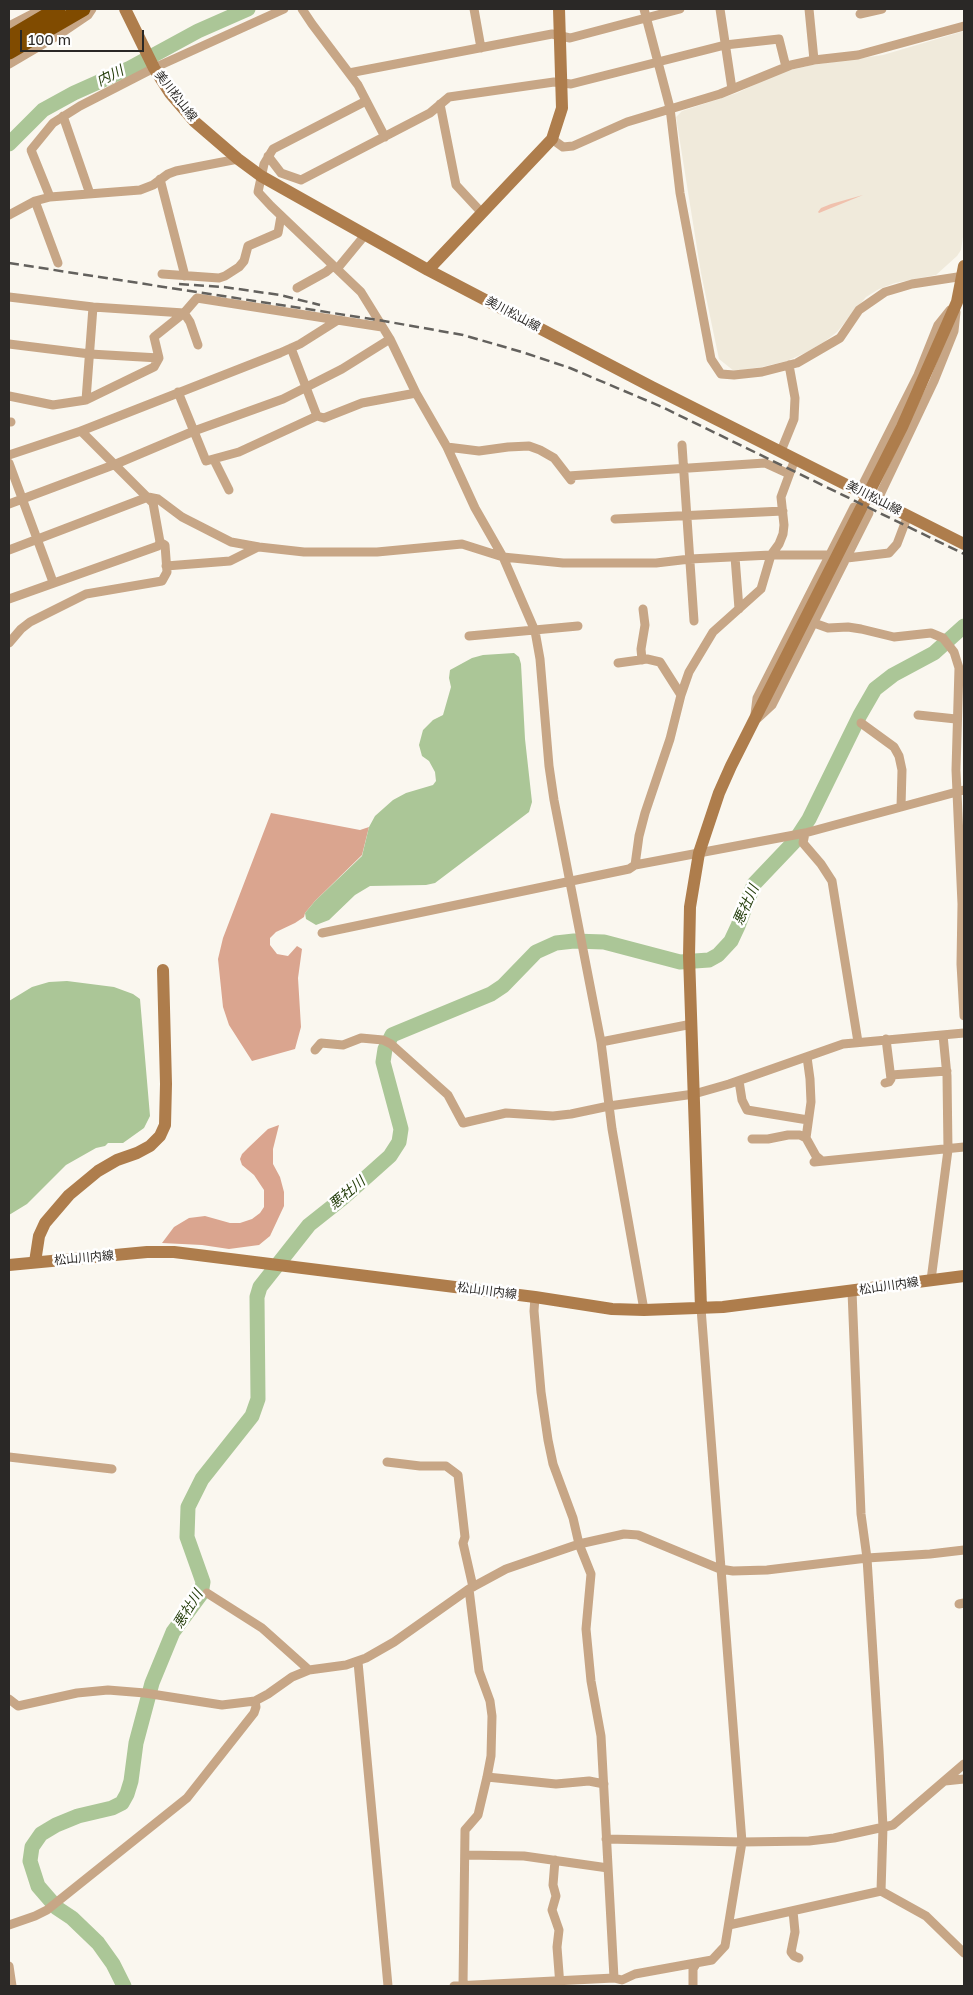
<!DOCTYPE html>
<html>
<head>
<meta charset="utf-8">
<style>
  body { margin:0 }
  #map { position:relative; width:973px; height:1995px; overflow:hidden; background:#faf7ef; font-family:"Golos Text",sans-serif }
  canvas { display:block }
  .frame { position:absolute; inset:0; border:10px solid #2a2826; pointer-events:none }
  .scale { position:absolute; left:20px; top:30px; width:124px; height:22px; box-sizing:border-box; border:2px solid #2a2826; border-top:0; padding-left:6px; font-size:15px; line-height:18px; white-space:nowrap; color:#2a2826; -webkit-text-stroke:4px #fff; paint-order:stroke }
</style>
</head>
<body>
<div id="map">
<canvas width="973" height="1995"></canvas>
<div class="frame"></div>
<div class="scale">100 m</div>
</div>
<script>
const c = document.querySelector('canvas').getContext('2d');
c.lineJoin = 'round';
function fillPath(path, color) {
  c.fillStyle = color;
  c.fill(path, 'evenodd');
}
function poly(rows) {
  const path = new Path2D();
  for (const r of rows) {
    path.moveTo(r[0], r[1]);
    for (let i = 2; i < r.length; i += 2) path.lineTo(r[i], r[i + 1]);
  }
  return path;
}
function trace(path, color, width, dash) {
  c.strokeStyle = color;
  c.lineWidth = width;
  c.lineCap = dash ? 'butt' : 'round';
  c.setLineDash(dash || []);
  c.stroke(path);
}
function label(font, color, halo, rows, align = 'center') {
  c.font = font + ' "Golos Text","Noto Sans JP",sans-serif';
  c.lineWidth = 5;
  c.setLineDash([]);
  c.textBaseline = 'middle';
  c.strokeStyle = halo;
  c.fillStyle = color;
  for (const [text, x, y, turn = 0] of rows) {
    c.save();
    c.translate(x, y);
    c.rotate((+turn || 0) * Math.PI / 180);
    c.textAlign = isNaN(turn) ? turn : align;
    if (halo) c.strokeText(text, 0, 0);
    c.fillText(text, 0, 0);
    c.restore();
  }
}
fillPath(poly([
  [964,31,964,230,961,250,957,256,936,275,895,283,879,289,866,297,837,332,824,342,807,352,787,361,762,367,734,371,719,359,701,273,676,117,682,111,737,93,781,72,812,65,883,55]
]), '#f0eadb');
fillPath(poly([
  [863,195,819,213,818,212,821,208,831,204]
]), '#f0c1ad');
fillPath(poly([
  [271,813,360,830,369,827,362,855,315,901,305,913,304,917,295,923,276,932,270,938,270,945,277,954,288,956,297,946,302,949,298,978,301,1027,295,1049,252,1061,229,1025,223,1007,218,959,223,938],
  [279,1125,273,1149,273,1164,280,1177,284,1192,284,1206,270,1236,259,1245,229,1249,202,1245,162,1243,174,1227,189,1218,205,1216,230,1223,240,1223,252,1219,260,1213,264,1207,264,1190,254,1175,242,1165,240,1159,242,1154,248,1148,268,1129]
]), '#daa58f');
fillPath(poly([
  [514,653,519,657,521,664,525,739,532,802,529,812,435,883,426,885,370,886,355,895,329,920,316,925,306,919,305,913,315,901,362,856,369,827,375,816,393,800,406,793,433,785,436,781,435,772,429,761,422,756,419,745,423,730,433,720,443,715,451,687,449,678,450,670,472,658,483,655],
  [67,981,114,987,133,994,140,999,150,1116,144,1128,123,1143,108,1143,105,1146,96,1148,66,1165,27,1204,9,1215,9,1001,32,987,49,982]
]), '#abc697');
trace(poly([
  [9,144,43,110,74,93,130,68,198,31,248,9],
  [124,1986,113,1964,98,1943,72,1918,57,1908,38,1886,30,1861,32,1847,41,1834,56,1825,78,1816,112,1808,122,1803,127,1794,131,1781,136,1743,152,1683,173,1632,201,1594,203,1582,187,1537,188,1507,202,1479,252,1416,258,1399,257,1297,260,1287,309,1225,343,1198,390,1156,399,1142,401,1129,383,1062,385,1049,392,1035,491,994,503,986,536,952,556,943,574,941,604,942,680,962,709,960,718,955,731,941,738,926,754,884,794,842,809,819,860,715,875,689,893,675,934,653,964,626]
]), '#abc697', 15);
trace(poly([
  [302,9,312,24,358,85,385,137],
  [474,9,481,48],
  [644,9,670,108,680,193,711,359,721,374,734,375,762,372,797,363,840,338,859,310,885,292,912,284,964,276],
  [720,9,732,89],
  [809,9,814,60],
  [860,14,882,9],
  [9,26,42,9],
  [9,64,60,34,88,15,92,9],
  [349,73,552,34,570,38,680,9],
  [366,101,273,149,264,164,258,192,271,206,361,292,390,339,416,393,447,447,475,508,503,557,535,631,540,659,549,766,554,800,601,1042,612,1129,644,1310],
  [440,104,456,185,482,213],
  [63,116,90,194],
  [552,139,563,147,573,146,627,122,720,94,791,65,814,60,858,55,964,26],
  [268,156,281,173,301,180,430,113,449,97,554,82,571,84,725,45,779,39,786,67],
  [160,179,185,276],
  [50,197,31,150,53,123,80,106,154,68,284,9],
  [35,201,58,263],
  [9,215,35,201,50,197,140,190,153,185,168,174,176,171,238,159],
  [337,269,365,235],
  [162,274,219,278,225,276,239,267,244,261,248,246,278,233,281,216],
  [297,288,326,272,333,266],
  [9,297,93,307,184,313,190,322,198,345],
  [9,344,90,354,159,358],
  [178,392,206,461,239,452,317,416,291,348],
  [9,396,53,405,86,400,154,367,159,358,154,337,184,313,197,298,382,327],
  [86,400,93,307],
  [317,416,324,418,362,403,416,393],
  [9,422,11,422],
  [682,445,694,621],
  [447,447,479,451,508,447,529,446,540,450,554,458,571,480],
  [781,451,794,419,795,398,789,365],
  [9,455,81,431,280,353,300,344,338,320],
  [214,460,229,490],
  [9,463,53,582],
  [568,476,765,463,789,474],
  [860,490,918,375,938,325,950,310],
  [878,499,934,381,954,331,956,312],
  [9,504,116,464,194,431,283,399,342,369,390,339],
  [615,519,783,511],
  [9,550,148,497,158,499,182,517,231,542,259,547,304,552,377,552,462,544,503,557,563,563,656,563,690,559,771,555,829,555,847,558,889,553,897,544,908,515],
  [735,557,739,609],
  [166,566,230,561,258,547],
  [9,599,158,546,160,542],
  [814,623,828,628,848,627,861,629,894,637,931,633,943,638,954,652,959,668,956,770,962,904,961,964,964,1016],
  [469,636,578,626],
  [9,643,21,629,30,622,86,594,162,581,167,572,165,545,160,542,153,503,81,431],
  [642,660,641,649,645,625,643,609],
  [618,663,647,659,660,662,681,695],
  [755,714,757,698,854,507],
  [918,715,956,719],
  [758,718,772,705,869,513],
  [861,723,894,747,899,756,902,770,901,807],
  [805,833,803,843,821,864,832,881,858,1042],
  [635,865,639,836,645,813,670,739,681,695,689,672,713,632,761,589,771,555,779,544,783,534,784,525,781,497,795,459],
  [322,933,629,869,635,865,805,833,964,790],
  [601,1042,692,1024],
  [315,1050,321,1043,343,1045,361,1038,383,1040,391,1044,448,1095,463,1123,506,1113,553,1116,571,1114,609,1106,694,1094,729,1084,843,1044,964,1033],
  [807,1057,810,1079,811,1102,806,1138,816,1156,822,1161],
  [891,1075,947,1071],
  [739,1081,742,1100,747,1110,808,1120],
  [885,1083,889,1082,891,1079,886,1039],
  [752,1139,768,1139,788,1135,800,1135,806,1138],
  [814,1162,964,1147],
  [931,1280,948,1150,947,1076,943,1035],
  [852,1291,861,1514,867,1558,879,1750,883,1827,881,1891],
  [535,1297,534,1311,541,1392,548,1440,553,1464,573,1518,579,1544,591,1574,586,1629,591,1681,601,1736,614,1978],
  [9,1457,112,1469],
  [387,1462,420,1466,446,1466,458,1475,465,1537,463,1543,473,1587],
  [207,1593,262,1628,309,1670],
  [959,1604,964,1603],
  [358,1662,388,1986],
  [9,1699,18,1706,77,1693,108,1690,145,1693,222,1705,255,1701,268,1694,292,1677,309,1670,346,1665,366,1658,394,1642,469,1589,506,1569,579,1544,624,1534,638,1535,720,1569,733,1571,767,1570,867,1558,930,1554,964,1550],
  [487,1777,556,1784,589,1781,604,1784],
  [945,1781,964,1779],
  [606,1839,742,1842,809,1841,834,1838,893,1825,964,1764],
  [465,1855,524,1856,608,1868],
  [555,1860,553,1885,556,1896,552,1910,559,1930,557,1947,560,1986],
  [793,1911,795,1932,791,1952,794,1956,799,1958],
  [9,1925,35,1916,47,1910,187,1798,254,1713,256,1707,255,1701],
  [729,1925,881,1891,926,1916,964,1953],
  [9,1966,12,1986],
  [454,1986,614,1978,622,1980,635,1974,712,1960,725,1946,742,1842,701,1308],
  [463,1986,465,1830,478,1815,487,1777,491,1756,492,1716,490,1701,479,1671,469,1589],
  [693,1986,693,1969,696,1964]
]), '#c7a686', 9);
trace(poly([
  [125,9,154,68,170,93,195,122,238,159,261,176,428,270,652,387,964,544],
  [428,270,552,139,562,108,559,9],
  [35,1262,39,1236,45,1223,69,1195,98,1171,117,1160,137,1153,150,1146,160,1136,165,1125,166,1084,163,970],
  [9,1265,147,1252,174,1252,535,1297,612,1309,644,1310,723,1307,964,1276],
  [701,1308,689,956,690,907,699,853,719,793,731,766,902,427,957,302,964,266]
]), '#ae7d4c', 12);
trace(poly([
  [9,38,58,9],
  [9,52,83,9]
]), '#804b00', 15);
trace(poly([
  [9,263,378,320,463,335,522,352,570,368,662,407,964,554],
  [179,284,224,287,280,295,320,305]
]), '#63615d', 2.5, [10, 5]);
label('12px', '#2a2826', '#fff', [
  ["美川松山線",176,96,52],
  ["美川松山線",513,314,28],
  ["美川松山線",874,498,27],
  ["松山川内線",84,1258,-5],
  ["松山川内線",889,1286,-8],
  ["松山川内線",487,1291,7]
]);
label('italic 14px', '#27400e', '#fff', [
  ["内川",110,76,-27],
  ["悪社川",746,905,-66],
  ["悪社川",347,1193,-40],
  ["悪社川",188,1609,-58]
]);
</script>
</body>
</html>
